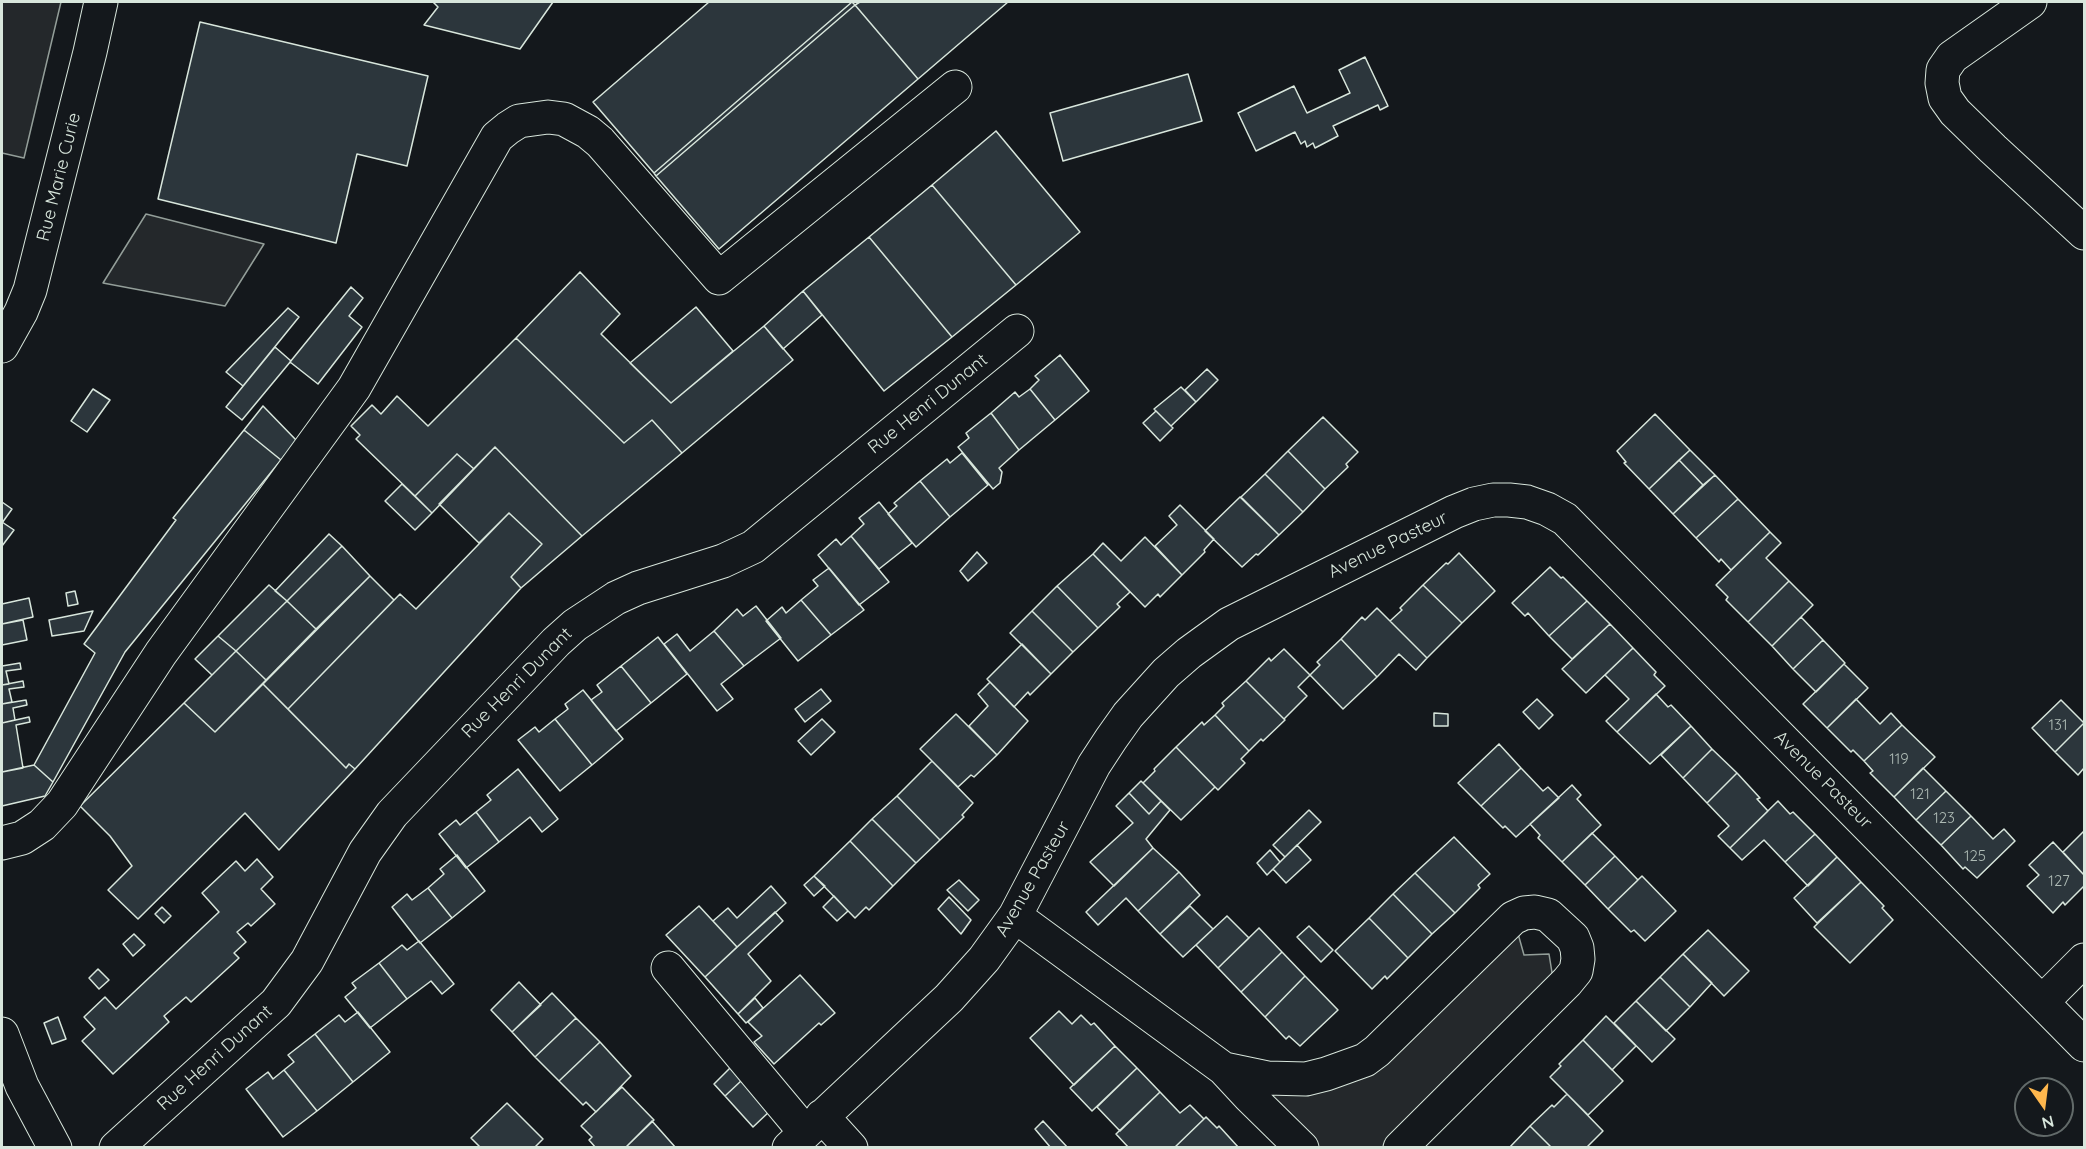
<!DOCTYPE html>
<html>
<head>
<meta charset="utf-8">
<style>
  body { margin:0 }
  #map { position:relative; width:2086px; height:1149px; overflow:hidden; background:#14181c; font-family:Quicksand,sans-serif }
  canvas { display:block }
  .frame { position:absolute; inset:0; border:3px solid #d8e6dc; pointer-events:none }
  .north { position:absolute; left:2014px; top:1077px; width:60px; height:60px; box-sizing:border-box; background:#14181c; border:2px solid #626a69; border-radius:50%; rotate:166deg; font-size:16px; font-weight:700; line-height:24px; text-align:center; color:#d8e6dc }
  .north::after { content:''; display:block; margin:auto; width:21px; height:27px; background:#ffb74d; clip-path:polygon(50% 0,100% 100%,50% 72%,0 100%) }
</style>
</head>
<body>
<div id="map">
<canvas width="2086" height="1149"></canvas>
<div class="frame"></div>
<div class="north">N</div>
</div>
<script>
const c = document.querySelector('canvas').getContext('2d');
c.lineJoin = 'round';
function fillPath(path, color) {
  c.fillStyle = color;
  c.fill(path, 'evenodd');
}
function poly(rows) {
  const path = new Path2D();
  for (const r of rows) {
    path.moveTo(r[0], r[1]);
    for (let i = 2; i < r.length; i += 2) path.lineTo(r[i], r[i + 1]);
  }
  return path;
}
function trace(path, color, width, dash) {
  c.strokeStyle = color;
  c.lineWidth = width;
  c.lineCap = dash ? 'butt' : 'round';
  c.setLineDash(dash || []);
  c.stroke(path);
}
function label(font, color, halo, rows, align = 'center') {
  c.font = font + ' Quicksand,sans-serif';
  c.lineWidth = 4.5;
  c.setLineDash([]);
  c.textBaseline = 'middle';
  c.strokeStyle = halo;
  c.fillStyle = color;
  for (const [text, x, y, turn = 0] of rows) {
    c.save();
    c.translate(x, y);
    c.rotate((+turn || 0) * Math.PI / 180);
    c.textAlign = isNaN(turn) ? turn : align;
    if (halo) c.strokeText(text, 0, 0);
    c.fillText(text, 0, 0);
    c.restore();
  }
}
const parking = poly([
  [2,2,61,2,24,158,2,153,2,2],
  [146,214,264,244,225,306,103,283,146,214],
  [1517,930,1524,955,1549,954,1554,985,1386,1147,1317,1147,1270,1100,1273,1090,1308,1086,1517,930]
]);
fillPath(parking, '#24282b');
trace(parking, '#939e99', 1.5);
const building = poly([
  [433,2,553,2,520,49,424,25,438,7,433,2],
  [709,2,852,2,654,173,593,102,709,2],
  [852,2,855,5,656,176,654,173,852,2],
  [860,2,1008,2,918,79,855,5,860,2],
  [855,5,918,79,719,249,656,176,855,5],
  [200,22,428,76,407,166,357,154,336,243,158,199,200,22],
  [1365,57,1388,106,1380,110,1378,105,1333,126,1338,136,1315,148,1313,143,1307,147,1305,141,1301,144,1295,132,1256,151,1238,113,1294,86,1307,113,1350,93,1339,70,1365,57],
  [1188,74,1202,121,1063,161,1050,113,1188,74],
  [996,131,1080,232,1016,285,932,185,996,131],
  [932,185,1016,285,952,337,869,237,932,185],
  [869,237,952,337,884,391,803,291,869,237],
  [580,272,620,314,601,334,671,403,764,326,793,360,682,453,652,420,624,443,516,338,580,272],
  [351,287,363,298,349,316,362,327,318,384,290,362,351,287],
  [803,291,822,315,783,349,764,326,803,291],
  [696,307,733,351,671,403,630,363,696,307],
  [288,308,299,317,243,386,226,372,288,308],
  [516,338,624,443,652,420,682,453,582,536,495,447,474,469,457,454,415,496,356,439,360,435,351,426,372,405,381,414,397,396,428,426,516,338],
  [275,347,291,361,242,420,226,407,275,347],
  [1060,355,1089,391,1055,420,1030,389,1039,380,1035,376,1060,355],
  [1207,369,1218,380,1196,402,1185,390,1207,369],
  [1181,387,1196,402,1171,426,1154,409,1181,387],
  [93,389,110,400,87,432,71,421,93,389],
  [1030,389,1055,420,1019,450,991,413,1015,392,1019,397,1030,389],
  [263,406,297,441,281,460,244,430,263,406],
  [1156,411,1173,428,1160,441,1143,423,1156,411],
  [991,413,1019,450,999,468,1002,472,1000,483,993,489,958,447,969,438,966,433,991,413],
  [1655,414,1690,450,1649,489,1624,463,1626,462,1617,451,1655,414],
  [1323,417,1358,452,1346,464,1348,467,1325,489,1288,451,1323,417],
  [244,430,281,460,125,652,53,782,34,765,95,653,84,644,176,520,173,518,244,430],
  [495,447,582,536,521,588,511,577,542,544,509,513,479,543,439,504,495,447],
  [1690,450,1715,475,1703,485,1679,460,1690,450],
  [1288,451,1325,489,1303,512,1265,474,1288,451],
  [962,453,988,485,950,517,920,481,947,459,950,463,962,453],
  [457,454,474,469,432,513,415,496,457,454],
  [1679,460,1703,485,1673,514,1649,489,1679,460],
  [1265,474,1303,512,1279,535,1241,497,1265,474],
  [1715,475,1738,499,1696,538,1673,514,1715,475],
  [920,481,950,517,916,547,888,514,897,506,894,503,920,481],
  [402,484,432,513,415,530,385,501,402,484],
  [1240,497,1279,535,1258,555,1256,554,1242,567,1205,531,1240,497],
  [1738,499,1770,532,1731,570,1721,559,1719,562,1696,538,1738,499],
  [2,502,12,509,2,523,2,502],
  [879,502,912,543,879,569,851,536,864,524,859,518,879,502],
  [1180,505,1214,539,1204,550,1205,552,1182,575,1155,546,1177,525,1169,516,1180,505],
  [509,513,542,544,511,577,521,588,355,769,349,764,346,768,288,709,400,594,416,609,509,513],
  [2,522,14,530,2,546,2,522],
  [1770,532,1781,543,1766,558,1789,581,1748,622,1726,600,1728,597,1716,585,1770,532],
  [329,534,342,546,287,601,275,591,329,534],
  [851,536,889,582,859,605,818,555,836,539,841,545,851,536],
  [1145,537,1182,575,1160,597,1158,594,1145,607,1093,554,1103,543,1121,561,1145,537],
  [342,546,370,576,316,629,287,601,342,546],
  [977,552,987,563,968,581,960,571,977,552],
  [1459,553,1495,591,1462,623,1423,585,1446,563,1448,564,1459,553],
  [1093,554,1130,592,1117,604,1120,607,1098,628,1057,586,1093,554],
  [1550,567,1561,578,1563,577,1587,601,1549,636,1528,613,1525,616,1512,603,1550,567],
  [829,568,864,610,831,635,801,600,818,586,813,580,829,568],
  [370,576,394,600,288,709,263,684,370,576],
  [1789,581,1813,605,1772,646,1748,622,1789,581],
  [269,585,287,601,236,651,218,636,269,585],
  [1423,585,1462,623,1427,658,1390,621,1402,610,1400,608,1423,585],
  [1057,586,1098,628,1073,652,1032,611,1057,586],
  [75,591,78,604,68,606,66,593,75,591],
  [29,598,33,617,2,624,2,604,29,598],
  [801,600,831,635,798,661,766,621,782,607,786,613,801,600],
  [287,601,316,629,266,680,236,651,287,601],
  [1587,601,1610,624,1572,659,1549,636,1587,601],
  [756,606,781,638,744,666,714,631,737,609,743,616,756,606],
  [1377,608,1427,658,1416,670,1399,654,1377,677,1341,639,1362,617,1365,620,1377,608],
  [93,611,84,631,52,636,49,620,93,611],
  [1032,611,1073,652,1051,674,1010,633,1032,611],
  [1801,617,1823,640,1793,669,1772,646,1801,617],
  [23,620,27,640,2,645,2,624,23,620],
  [1610,624,1633,648,1586,693,1562,669,1610,624],
  [714,631,744,666,721,684,733,699,717,711,664,644,677,634,690,651,714,631],
  [218,636,236,651,212,675,195,659,218,636],
  [658,637,687,674,651,703,621,666,658,637],
  [1341,639,1377,677,1343,709,1310,675,1320,665,1317,662,1341,639],
  [1823,640,1845,663,1816,692,1793,669,1823,640],
  [1022,644,1051,674,1030,695,1028,692,1014,707,987,679,1022,644],
  [1633,648,1656,672,1654,675,1665,686,1617,732,1606,721,1629,699,1605,675,1633,648],
  [1284,649,1310,675,1298,687,1307,696,1284,719,1246,681,1269,658,1271,661,1284,649],
  [236,651,266,680,215,732,184,703,236,651],
  [20,663,21,669,6,671,9,684,2,685,2,666,20,663],
  [1844,664,1868,688,1827,728,1803,704,1844,664],
  [621,666,651,703,616,731,591,700,602,692,597,685,621,666],
  [23,681,24,687,9,689,12,702,2,704,2,685,23,681],
  [1246,681,1285,720,1263,741,1261,739,1249,751,1215,715,1224,706,1222,703,1246,681],
  [990,682,1028,721,997,755,969,726,988,706,978,694,990,682],
  [263,684,346,768,349,764,355,769,279,850,245,813,138,919,108,890,132,866,110,836,80,806,184,703,215,732,263,684],
  [821,689,831,701,805,722,795,709,821,689],
  [583,690,623,739,592,765,555,719,568,709,565,704,583,690],
  [1656,694,1668,707,1671,705,1691,726,1650,764,1617,732,1656,694],
  [1537,699,1553,715,1539,729,1523,712,1537,699],
  [1856,699,1880,724,1891,713,1902,725,1864,761,1853,750,1851,752,1827,728,1856,699],
  [26,700,27,705,13,708,15,720,2,723,2,704,26,700],
  [2061,700,2084,723,2055,752,2032,728,2061,700],
  [1434,713,1448,714,1448,726,1434,726,1434,713],
  [956,714,997,755,974,777,971,775,958,787,920,749,956,714],
  [1215,715,1249,751,1241,759,1245,763,1218,790,1176,747,1202,722,1204,725,1215,715],
  [29,717,30,722,16,725,23,768,2,772,2,723,29,717],
  [555,719,592,765,560,791,518,740,535,727,539,732,555,719],
  [822,719,835,732,811,755,798,741,822,719],
  [2084,723,2084,768,2078,775,2055,752,2084,723],
  [1902,725,1935,757,1894,797,1870,773,1873,771,1864,761,1902,725],
  [1691,726,1712,749,1683,778,1661,755,1691,726],
  [1499,744,1521,768,1481,806,1458,783,1499,744],
  [1176,747,1215,787,1181,820,1143,783,1155,771,1154,769,1176,747],
  [1712,749,1737,773,1707,803,1683,778,1712,749],
  [932,761,973,803,962,815,964,817,940,840,897,796,932,761],
  [34,765,53,782,45,796,2,806,2,772,34,765],
  [1521,768,1543,791,1548,787,1559,798,1516,837,1505,826,1503,828,1481,806,1521,768],
  [1923,768,1946,791,1916,820,1894,797,1923,768],
  [518,769,558,819,542,832,530,817,499,842,476,812,491,800,487,795,518,769],
  [1737,773,1760,798,1757,799,1768,811,1730,848,1718,836,1729,826,1707,803,1737,773],
  [1141,781,1161,801,1149,814,1129,793,1141,781],
  [1572,785,1581,795,1577,799,1601,825,1562,862,1538,838,1540,835,1530,824,1572,785],
  [1946,791,1971,816,1941,845,1916,820,1946,791],
  [1129,793,1149,814,1161,801,1170,810,1146,839,1153,848,1114,886,1090,862,1133,823,1116,806,1129,793],
  [897,796,940,840,916,863,872,819,897,796],
  [1778,801,1790,814,1793,812,1815,834,1785,862,1764,840,1742,860,1730,848,1778,801],
  [1309,810,1321,822,1285,857,1273,845,1309,810],
  [476,812,499,842,466,868,439,834,456,820,460,825,476,812],
  [1971,816,1993,839,2004,829,2015,841,1977,878,1965,867,1963,869,1941,845,1971,816],
  [872,819,916,863,893,886,850,841,872,819],
  [2084,831,2084,875,2063,852,2084,831],
  [1592,833,1615,856,1585,885,1562,862,1592,833],
  [1815,834,1837,857,1808,886,1785,862,1815,834],
  [1454,837,1490,874,1478,885,1480,888,1455,913,1415,873,1454,837],
  [850,841,893,886,869,910,866,907,855,918,814,876,850,841],
  [2053,842,2084,875,2084,886,2065,905,2063,902,2053,913,2027,886,2039,875,2029,865,2053,842],
  [1297,845,1311,860,1286,883,1273,869,1297,845],
  [1153,848,1179,872,1138,911,1126,898,1098,925,1086,912,1153,848],
  [1270,850,1280,862,1267,875,1257,863,1270,850],
  [457,855,485,891,452,918,428,888,444,874,440,869,457,855],
  [1615,856,1638,880,1608,909,1585,885,1615,856],
  [1837,857,1861,882,1817,923,1794,898,1837,857],
  [257,859,273,877,261,889,275,904,251,926,248,923,237,932,246,942,234,953,239,958,191,1002,186,997,164,1016,169,1022,113,1074,82,1041,95,1029,84,1017,105,997,116,1009,219,912,202,893,236,861,245,871,257,859],
  [1179,872,1200,895,1160,934,1138,911,1179,872],
  [1415,873,1455,913,1432,934,1393,894,1415,873],
  [814,876,825,886,814,896,804,885,814,876],
  [1642,876,1676,911,1645,941,1634,930,1631,932,1608,909,1642,876],
  [959,880,979,900,968,911,947,890,959,880],
  [1861,882,1884,906,1882,908,1893,920,1850,963,1814,927,1861,882],
  [771,886,786,903,737,947,713,921,728,908,737,918,771,886],
  [428,888,452,918,420,943,392,907,407,894,412,900,428,888],
  [1393,894,1432,934,1408,958,1369,918,1393,894],
  [834,896,848,911,837,921,823,907,834,896],
  [949,897,971,920,961,934,938,909,949,897],
  [699,906,737,947,705,977,666,935,699,906],
  [1190,906,1213,929,1183,957,1160,934,1190,906],
  [162,907,171,916,164,923,155,914,162,907],
  [775,912,783,921,748,954,771,981,738,1014,705,977,775,912],
  [1227,916,1249,938,1218,968,1196,945,1227,916],
  [1369,918,1408,958,1387,979,1385,976,1372,989,1335,951,1369,918],
  [1309,926,1333,950,1321,962,1297,937,1309,926],
  [1259,928,1282,952,1241,992,1218,968,1259,928],
  [1708,930,1749,971,1724,996,1683,954,1708,930],
  [134,934,145,945,133,956,123,944,134,934],
  [419,941,454,984,442,994,431,981,407,999,379,963,402,945,407,950,419,941],
  [1282,952,1305,976,1265,1017,1241,992,1282,952],
  [1683,954,1712,983,1690,1007,1660,977,1683,954],
  [379,963,407,999,370,1028,345,997,356,988,352,983,379,963],
  [98,969,109,980,99,989,89,978,98,969],
  [800,975,835,1013,821,1025,819,1023,774,1064,754,1042,762,1036,748,1022,800,975],
  [1305,976,1338,1010,1300,1046,1289,1036,1286,1039,1265,1017,1305,976],
  [1660,977,1690,1007,1666,1031,1636,1001,1660,977],
  [519,982,541,1005,512,1032,491,1010,519,982],
  [552,993,576,1018,535,1057,512,1032,552,993],
  [755,998,763,1008,746,1023,738,1014,755,998],
  [1636,1001,1675,1039,1652,1062,1614,1023,1636,1001],
  [1059,1011,1072,1024,1081,1015,1091,1025,1094,1023,1115,1046,1074,1085,1030,1038,1059,1011],
  [358,1012,390,1052,353,1082,315,1034,339,1015,345,1022,358,1012],
  [1606,1016,1636,1046,1612,1070,1583,1040,1606,1016],
  [58,1017,66,1039,52,1044,44,1023,58,1017],
  [576,1018,600,1042,559,1081,535,1057,576,1018],
  [315,1034,353,1082,317,1111,284,1070,294,1062,288,1055,315,1034],
  [1583,1040,1623,1081,1588,1115,1550,1077,1561,1066,1559,1064,1583,1040],
  [600,1042,631,1076,596,1112,586,1102,583,1105,559,1081,600,1042],
  [1115,1046,1137,1068,1092,1111,1070,1088,1115,1046],
  [731,1067,742,1080,725,1096,714,1084,731,1067],
  [1137,1068,1160,1092,1120,1131,1097,1107,1137,1068],
  [284,1070,317,1111,283,1137,246,1089,268,1072,273,1079,284,1070],
  [742,1080,771,1110,753,1127,725,1096,742,1080],
  [622,1087,654,1120,625,1148,596,1148,589,1140,592,1137,581,1126,622,1087],
  [1160,1092,1180,1113,1190,1105,1204,1119,1174,1148,1129,1148,1116,1134,1160,1092],
  [1567,1094,1603,1131,1586,1148,1552,1148,1530,1126,1552,1105,1554,1107,1567,1094],
  [507,1103,543,1139,534,1148,481,1148,471,1138,507,1103],
  [1206,1117,1217,1128,1219,1126,1239,1148,1174,1148,1206,1117],
  [652,1121,676,1148,625,1148,652,1121],
  [1043,1121,1068,1148,1051,1148,1035,1129,1043,1121],
  [1530,1126,1552,1148,1509,1148,1530,1126]
]);
fillPath(building, '#2c363c');
trace(building, '#d8e6dc', 1.5);
const minor = poly([
  [2030,2,1952,57,1943,70,1942,83,1945,98,1955,112,1993,149,2084,233],
  [2,346,21,312,30,290,90,52,101,2],
  [2,843,22,838,42,825,62,804,161,653,354,388,497,137,508,128,519,121,548,117,564,119,588,132,600,142,719,278,955,87],
  [1015,916,1224,1069,1250,1097,1302,1148],
  [668,968,805,1132],
  [2042,1002,2084,960],
  [1224,1069,1267,1078,1306,1079,1326,1074,1365,1060,1377,1051,1513,918,1524,913,1535,912,1548,915,1573,938,1577,948,1578,959,1576,971,1567,982,1400,1148],
  [822,1116,851,1148],
  [116,1148,276,1003,307,961,365,852,392,814,556,642,575,625,616,598,638,588,723,561,753,547,1017,331],
  [789,1148,949,998,984,959,1015,916,1094,765,1111,739,1128,715,1166,673,1189,653,1229,624,1454,512,1474,504,1493,500,1509,500,1527,502,1547,509,1565,519,2084,1045]
]);
const major = poly([
  [2,1034,22,1086,55,1148]
]);
trace(minor, '#d8e6dc', 35);
trace(major, '#d8e6dc', 35);
trace(minor, '#14181c', 33);
trace(major, '#14181c', 33);
label('15px', '#adbab4', null, [
  ["131",2058,725],
  ["119",1899,759],
  ["121",1920,794],
  ["123",1944,818],
  ["125",1975,856],
  ["127",2059,881]
]);
label('18px', '#d8e6dc', '#14181c', [
  ["Rue Marie Curie",59,177,-76],
  ["Rue Henri Dunant",928,404,-39],
  ["Avenue Pasteur",1388,545,-26],
  ["Rue Henri Dunant",517,683,-45],
  ["Avenue Pasteur",1823,780,45],
  ["Avenue Pasteur",1033,879,-60],
  ["Rue Henri Dunant",215,1058,-42]
]);
</script>
</body>
</html>
